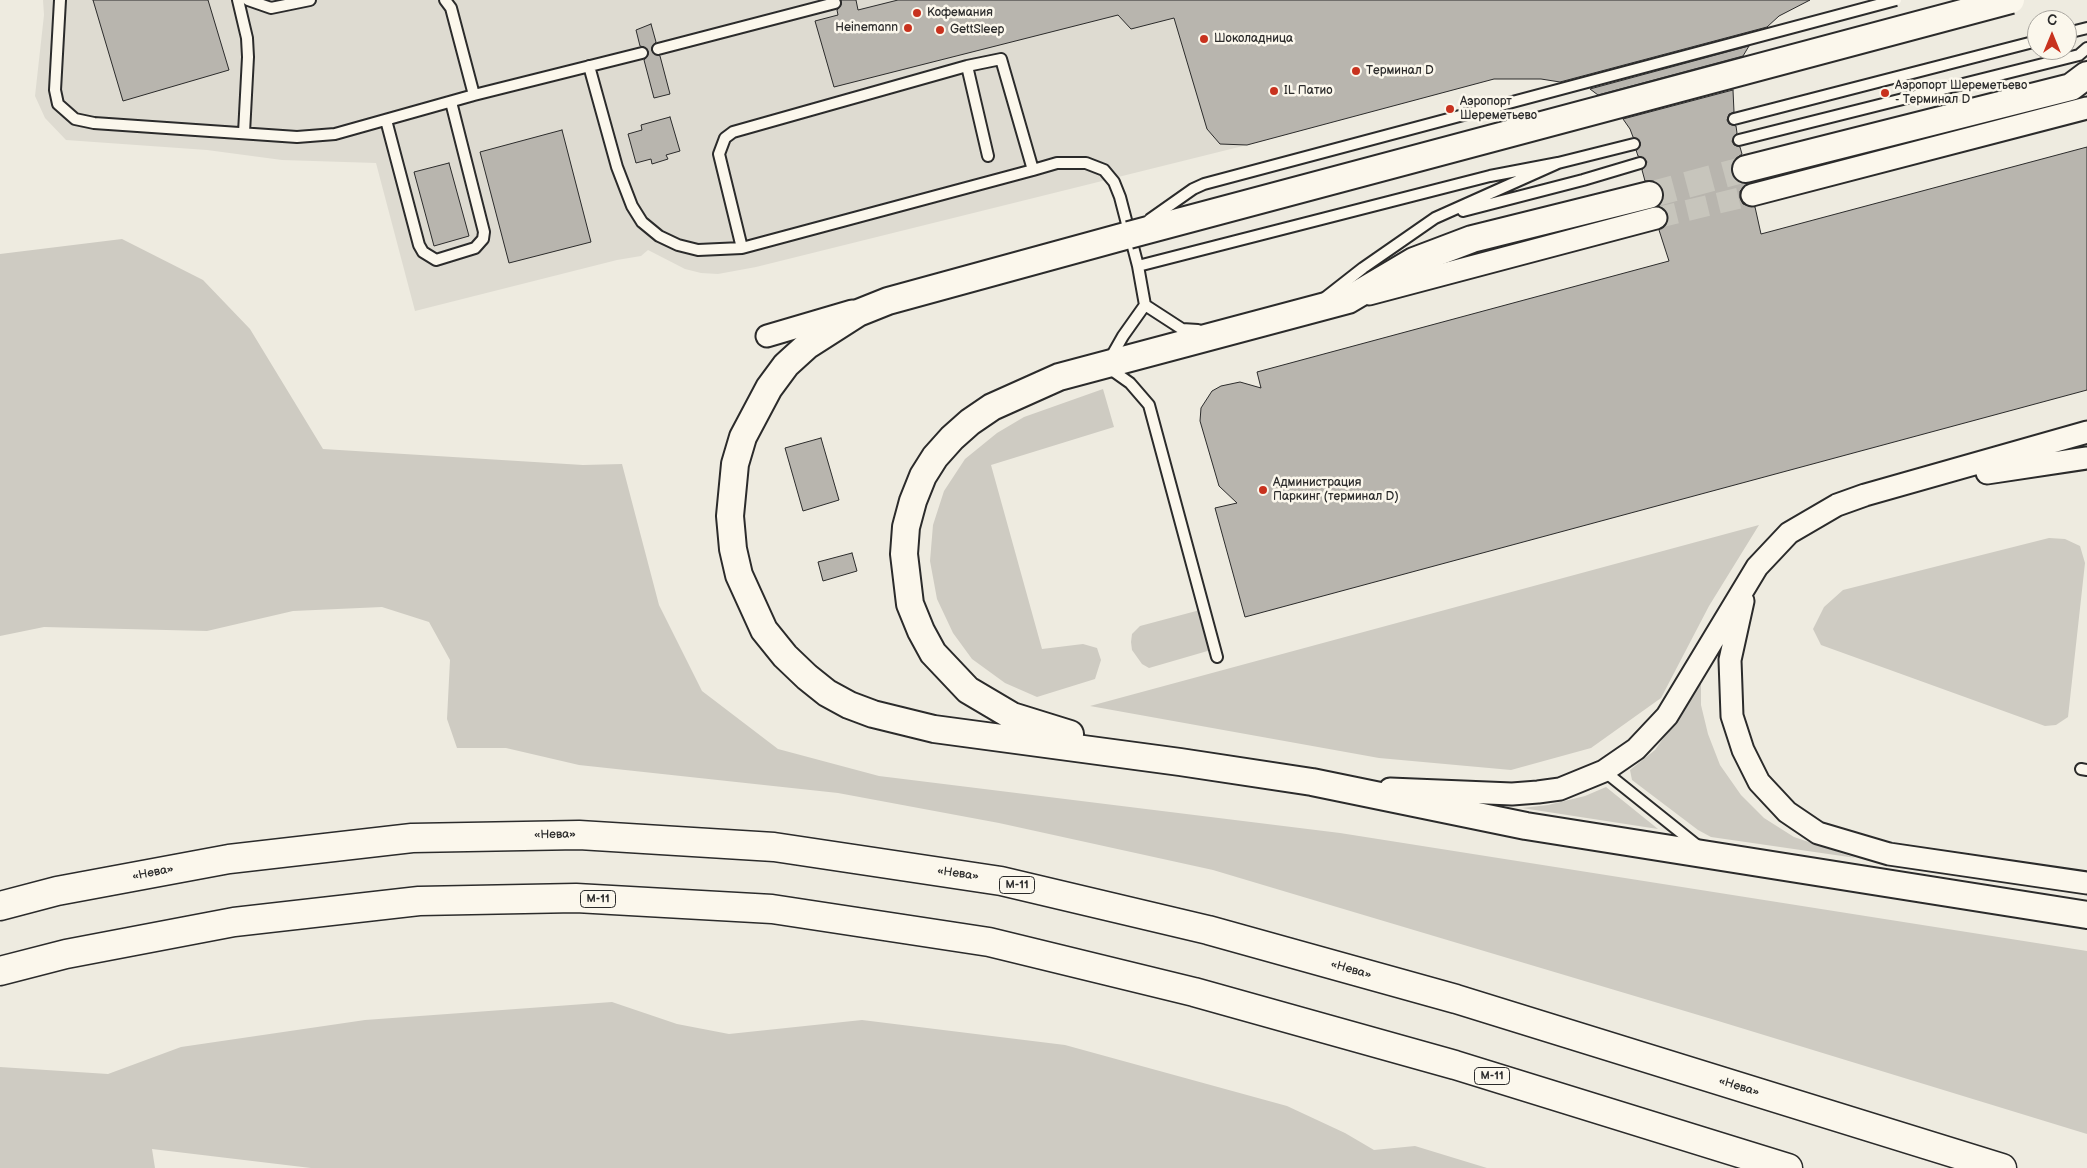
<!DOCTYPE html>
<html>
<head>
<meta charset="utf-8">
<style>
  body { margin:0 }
  #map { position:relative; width:2087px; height:1168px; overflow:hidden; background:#eeebe0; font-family:"Balsamiq Sans",sans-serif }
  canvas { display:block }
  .north { position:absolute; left:2027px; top:10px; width:50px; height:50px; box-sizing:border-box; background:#fbf7ec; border:1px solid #a8a59f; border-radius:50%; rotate:0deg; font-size:14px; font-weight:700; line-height:20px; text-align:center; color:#2b2b2b }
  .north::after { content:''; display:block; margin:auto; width:18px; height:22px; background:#c8321e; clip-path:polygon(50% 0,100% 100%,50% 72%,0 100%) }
</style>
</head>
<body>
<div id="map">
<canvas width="2087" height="1168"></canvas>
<div class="north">С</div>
</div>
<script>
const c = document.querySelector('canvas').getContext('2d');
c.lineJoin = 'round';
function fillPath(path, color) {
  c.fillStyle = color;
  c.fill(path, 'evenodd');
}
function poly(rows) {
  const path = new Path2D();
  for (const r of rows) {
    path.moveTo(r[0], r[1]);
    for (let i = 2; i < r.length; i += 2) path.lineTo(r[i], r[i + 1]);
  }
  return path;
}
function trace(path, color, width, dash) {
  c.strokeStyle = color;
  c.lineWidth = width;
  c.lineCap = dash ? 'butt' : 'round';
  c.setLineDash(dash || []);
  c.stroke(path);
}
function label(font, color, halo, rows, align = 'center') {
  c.font = font + ' "Balsamiq Sans",sans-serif';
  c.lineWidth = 5;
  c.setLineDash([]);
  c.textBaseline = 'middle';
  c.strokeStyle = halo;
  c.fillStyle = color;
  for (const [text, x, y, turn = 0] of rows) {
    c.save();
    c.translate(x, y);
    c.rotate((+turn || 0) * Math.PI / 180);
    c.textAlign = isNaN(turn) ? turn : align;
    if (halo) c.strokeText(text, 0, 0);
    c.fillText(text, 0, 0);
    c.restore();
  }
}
fillPath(poly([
  [43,0,1789,0,1247,145,756,267,718,274,701,273,685,269,648,250,641,256,617,260,415,311,376,163,282,160,207,150,66,140,45,118,35,96,44,15]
]), '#dedbd1');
fillPath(poly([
  [122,239,203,280,250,329,323,449,583,465,622,464,659,605,702,691,778,749,879,776,1340,833,2087,951,2087,1134,1715,1020,1213,870,999,823,838,793,579,765,506,748,457,748,447,719,450,660,429,622,382,607,293,611,207,631,44,627,0,636,0,254],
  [1103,389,1114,427,991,465,1042,649,1083,644,1097,648,1101,660,1095,679,1037,697,1005,683,972,659,953,633,937,599,930,561,933,525,944,491,965,459,997,433,1024,417],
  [1759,525,1709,606,1661,698,1591,748,1511,770,1379,758,1090,706],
  [2049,538,2065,539,2080,546,2085,563,2068,717,2056,725,2045,726,1821,645,1813,629,1824,607,1843,590],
  [1200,610,1211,650,1149,668,1142,664,1132,650,1131,642,1132,634,1140,626],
  [1701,675,1701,705,1708,734,1720,765,1741,795,1764,818,1794,837,1856,858,1711,837,1698,830,1632,780,1630,770,1655,750,1679,716],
  [1606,787,1658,829,1522,808,1548,805,1585,796],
  [612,1002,677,1024,729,1034,862,1020,1065,1045,1287,1106,1345,1133,1374,1150,1415,1146,1487,1168,311,1168,152,1149,155,1168,0,1168,0,1067,108,1074,181,1047,365,1020]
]), '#cecbc2');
const building = poly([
  [93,0,208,0,229,70,123,101,93,0],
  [841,0,856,0,858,10,898,0,1810,0,1779,16,1767,27,1560,82,1541,79,1494,79,1247,145,1220,144,1207,129,1174,18,1131,29,1118,15,834,87,815,21,838,15,837,10,841,5,841,0],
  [651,24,656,42,652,47,652,51,660,56,670,94,654,98,644,60,648,55,648,51,644,47,640,46,636,30,651,24],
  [1749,46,1743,56,1598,95,1590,89,1749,46],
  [1733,90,1734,112,1729,114,1727,120,1729,124,1736,126,1737,133,1732,141,1734,145,1740,147,1742,154,1735,159,1732,164,1731,172,1736,180,1748,184,1740,191,1740,198,1743,204,1755,207,1761,234,2087,147,2087,390,1245,617,1215,508,1237,503,1219,486,1200,421,1201,408,1212,391,1221,386,1240,382,1261,388,1257,372,1669,261,1659,230,1668,221,1665,210,1659,206,1663,199,1663,191,1659,184,1654,181,1645,181,1642,170,1647,162,1644,158,1638,156,1636,150,1640,146,1640,142,1633,137,1630,129,1623,119,1733,90],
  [670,117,680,151,666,155,668,159,652,164,651,159,636,163,628,134,642,130,641,125,670,117],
  [562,130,591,242,509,263,480,152,562,130],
  [449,163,469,236,434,246,414,172,449,163],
  [821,438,839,500,803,511,785,448,821,438],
  [852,553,857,571,823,581,818,562,852,553]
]);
fillPath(building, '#b8b5ae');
trace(building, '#2b2b2b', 1);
trace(poly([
  [1656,218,1752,195]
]), '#c7c5bc', 21, [21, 11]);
trace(poly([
  [1649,195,1746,169]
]), '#c7c5bc', 26, [26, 13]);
const service = poly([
  [60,0,55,90,58,104,75,119,94,123,297,137,335,134,474,95,642,53],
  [238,0,247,38,248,57,244,133],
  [248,0,271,8,310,0],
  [445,0,451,8,474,95],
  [2067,33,2087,28],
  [658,49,835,3],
  [589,66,617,167,632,206,642,222,659,236,678,245,698,250,742,248],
  [967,66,733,132,725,138,719,154,742,248,1033,170],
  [1734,119,2037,41],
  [386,120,419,245,423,252,436,260,475,248,483,239,484,232,451,102],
  [1739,140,2079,55,2087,48],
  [988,156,967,66,1001,59,1033,170,1057,163,1086,163,1104,170,1114,182,1120,197,1138,266,1145,305],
  [1463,211,1583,180,1640,163],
  [1138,266,1490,176,1558,163],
  [1326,297,1363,268,1435,218,1558,163,1634,144],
  [1198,330,1182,329,1145,305,1123,336,1106,366,1130,383,1149,405,1217,657],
  [2081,769,2087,770],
  [1604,771,1699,847]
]);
const minor = poly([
  [1752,195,2087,108],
  [1369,294,1656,218],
  [767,336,852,311],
  [1987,473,2087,458],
  [1743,601,1730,660,1732,716,1743,750,1759,782,1787,812,1818,833,1889,854,2087,883],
  [1390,789,1512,794,1538,792,1560,789,1604,771,1636,749,1667,716,1757,567,1789,533,1837,505,1865,495,2087,432]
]);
const tertiary = poly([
  [1746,169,2071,87,2087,75],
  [1129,235,888,301,858,313,808,345,786,365,769,388,743,437,735,464,730,516,733,549,739,575,764,630,785,656,807,677,827,693,849,705,873,714,934,729,1180,762,1312,782,1526,826,2087,915],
  [1070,734,1012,716,968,690,933,653,921,631,910,604,904,554,906,527,913,501,923,476,935,457,952,438,970,422,992,407,1059,377,1348,300,1414,261,1472,239,1649,195]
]);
const motorway = poly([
  [0,906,57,891,229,859,412,838,579,835,774,847,1001,881,1208,930,1456,999,2002,1168],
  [0,971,66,954,234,922,419,901,576,898,772,909,989,942,1194,992,1455,1065,1788,1168]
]);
trace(service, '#2b2b2b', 14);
trace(minor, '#2b2b2b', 25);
trace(tertiary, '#2b2b2b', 30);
trace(motorway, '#2b2b2b', 31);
trace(service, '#fbf7ec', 10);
trace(minor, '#fbf7ec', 21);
trace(tertiary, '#fbf7ec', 26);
trace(motorway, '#fbf7ec', 28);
const serviceBridge = poly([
  [1149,220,1193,189,1204,184,1896,0]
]);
const tertiaryBridge = poly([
  [1129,235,2011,0]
]);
trace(serviceBridge, '#2b2b2b', 14, []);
trace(tertiaryBridge, '#2b2b2b', 30, []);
trace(serviceBridge, '#fbf7ec', 10);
trace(tertiaryBridge, '#fbf7ec', 26);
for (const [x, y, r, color] of [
  [917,13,5,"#c8321e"],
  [908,28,5,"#c8321e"],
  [940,30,5,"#c8321e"],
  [1204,39,5,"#c8321e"],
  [1356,71,5,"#c8321e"],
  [1274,91,5,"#c8321e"],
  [1885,93,5,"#c8321e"],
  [1450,109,5,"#c8321e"],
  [1263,490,5,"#c8321e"]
]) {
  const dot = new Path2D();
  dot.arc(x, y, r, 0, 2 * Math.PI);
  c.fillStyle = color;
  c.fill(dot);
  trace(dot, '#fbf7ec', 2);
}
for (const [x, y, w] of [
  [1017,885,35],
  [598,899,35],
  [1492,1076,35]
]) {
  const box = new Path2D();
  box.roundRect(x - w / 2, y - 8.5, w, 17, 4);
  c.fillStyle = '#fbf7ec';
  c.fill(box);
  trace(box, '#2b2b2b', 1);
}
label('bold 11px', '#2b2b2b', null, [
  ["М-11",1017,885],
  ["М-11",598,899],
  ["М-11",1492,1076]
]);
label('12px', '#2b2b2b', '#fbf7ec', [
  ["Кофемания",927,13],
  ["Heinemann",898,28,"right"],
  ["GettSleep",950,30],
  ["Шоколадница",1214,39],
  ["Терминал D",1366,71],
  ["Аэропорт Шереметьево",1895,86],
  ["- Терминал D",1895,100],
  ["IL Патио",1284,91],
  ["Аэропорт",1460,102],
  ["Шереметьево",1460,116],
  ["Администрация",1273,483],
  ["Паркинг (терминал D)",1273,497]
], 'left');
label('12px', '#2b2b2b', '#fbf7ec', [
  ["«Нева»",555,835,-1],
  ["«Нева»",153,873,-11],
  ["«Нева»",958,874,8],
  ["«Нева»",1351,970,16],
  ["«Нева»",1739,1087,17]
]);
</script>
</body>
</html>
